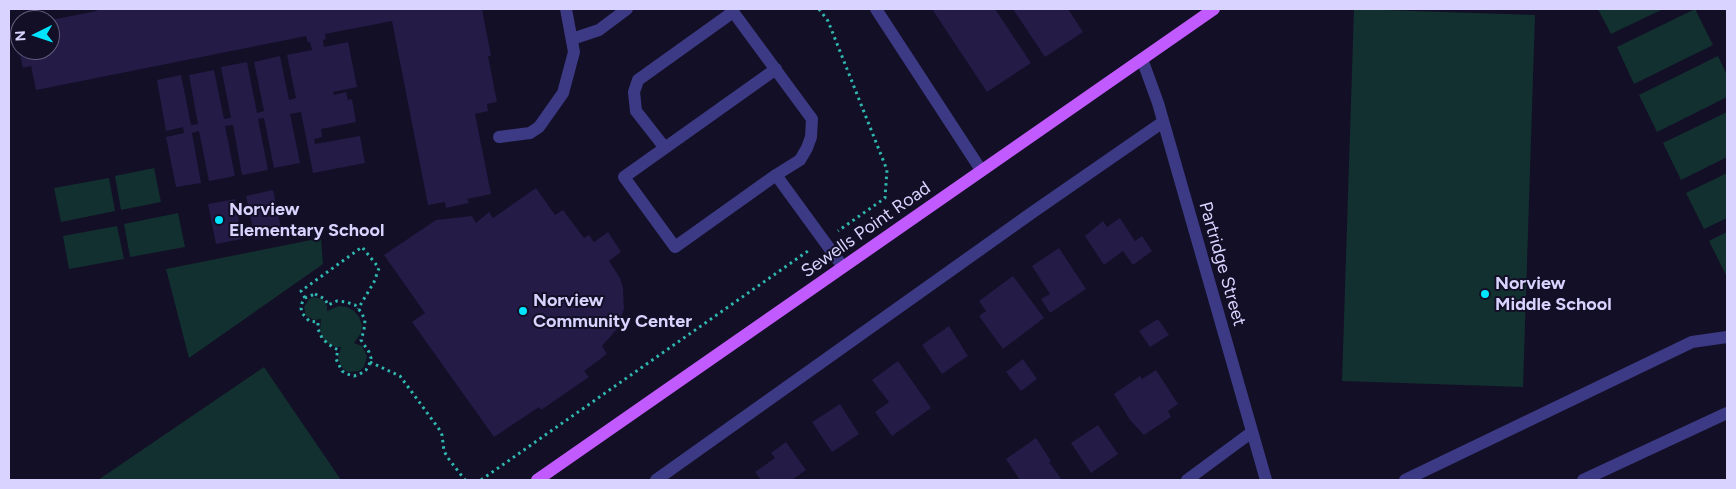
<!DOCTYPE html>
<html>
<head>
<meta charset="utf-8">
<style>
  body { margin:0 }
  #map { position:relative; width:1736px; height:489px; overflow:hidden; background:#130f26; font-family:Figtree,sans-serif }
  canvas { display:block }
  .frame { position:absolute; inset:0; border:10px solid #d9d4ff; pointer-events:none }
  .north { position:absolute; left:10px; top:10px; width:50px; height:50px; box-sizing:border-box; background:#130f26; border:1px solid #625e7d; border-radius:50%; rotate:266deg; font-size:14px; font-weight:700; line-height:20px; text-align:center; color:#d9d4ff }
  .north::after { content:''; display:block; margin:auto; width:18px; height:22px; background:#00e5ff; clip-path:polygon(50% 0,100% 100%,50% 72%,0 100%) }
</style>
</head>
<body>
<div id="map">
<canvas width="1736" height="489"></canvas>
<div class="frame"></div>
<div class="north">N</div>
</div>
<script>
const c = document.querySelector('canvas').getContext('2d');
c.lineJoin = 'round';
function fillPath(path, color) {
  c.fillStyle = color;
  c.fill(path, 'evenodd');
}
function poly(rows) {
  const path = new Path2D();
  for (const r of rows) {
    path.moveTo(r[0], r[1]);
    for (let i = 2; i < r.length; i += 2) path.lineTo(r[i], r[i + 1]);
  }
  return path;
}
function trace(path, color, width, dash) {
  c.strokeStyle = color;
  c.lineWidth = width;
  c.lineCap = dash ? 'butt' : 'round';
  c.setLineDash(dash || []);
  c.stroke(path);
}
function label(font, color, halo, rows, align = 'center') {
  c.font = font + ' Figtree,sans-serif';
  c.lineWidth = 4;
  c.setLineDash([]);
  c.textBaseline = 'middle';
  c.strokeStyle = halo;
  c.fillStyle = color;
  for (const [text, x, y, turn = 0] of rows) {
    c.save();
    c.translate(x, y);
    c.rotate((+turn || 0) * Math.PI / 180);
    c.textAlign = isNaN(turn) ? turn : align;
    if (halo) c.strokeText(text, 0, 0);
    c.fillText(text, 0, 0);
    c.restore();
  }
}
fillPath(poly([
  [1354,9,1535,15,1523,387,1342,381],
  [1598,9,1663,9,1611,34],
  [1695,9,1713,45,1634,84,1617,47],
  [1718,56,1727,75,1727,97,1657,132,1639,95],
  [1727,112,1727,157,1681,180,1663,143],
  [154,168,161,202,121,210,115,176],
  [1727,173,1727,218,1704,229,1686,193],
  [109,178,115,211,61,222,54,188],
  [178,213,185,247,130,257,124,224],
  [117,226,124,259,69,269,63,236],
  [1727,232,1727,277,1709,241],
  [321,238,323,264,189,358,166,269],
  [313,297,322,299,327,306,327,311,339,306,347,307,354,311,359,317,362,325,361,333,354,343,362,346,367,356,364,367,359,371,348,372,343,369,338,359,341,347,335,347,327,343,322,337,320,329,321,319,314,320,306,316,304,307,309,299],
  [264,367,341,480,98,480]
]), '#12302f');
fillPath(poly([
  [96,9,482,9,491,56,488,56,497,102,487,104,488,111,475,114,491,194,467,199,469,203,446,208,445,202,428,205,392,21,325,34,326,39,323,40,324,47,348,42,357,87,333,92,334,95,346,92,348,100,352,99,356,122,321,129,322,137,314,139,315,144,360,136,365,163,313,173,301,112,290,114,300,163,274,168,264,118,258,119,268,170,242,175,233,125,225,126,235,176,209,181,199,131,192,133,201,183,176,187,166,137,184,133,183,127,166,131,157,80,181,75,191,125,198,124,189,75,214,70,224,119,231,118,221,67,247,62,257,113,264,111,254,62,280,56,289,100,296,98,287,55,312,50,310,42,308,43,306,36,36,90,31,66,23,68,19,50,50,50,50,20,97,11],
  [932,9,995,9,1031,63,987,92],
  [1013,9,1068,9,1083,32,1045,57],
  [536,188,555,215,563,210,584,238,589,235,594,242,608,232,621,252,609,261,620,278,623,288,624,309,617,329,602,346,607,354,584,371,589,377,541,410,539,407,494,437,412,322,425,313,384,255,436,220,472,216,476,223,489,212,493,218],
  [273,190,282,233,255,239,246,196],
  [235,199,242,239,216,244,208,204],
  [1120,218,1135,241,1142,236,1152,251,1133,265,1123,251,1104,265,1085,236,1103,221,1107,227],
  [1059,248,1086,289,1050,313,1041,299,1050,294,1032,266],
  [1013,276,1044,318,1003,349,979,316,986,311,979,301],
  [1158,319,1169,335,1150,347,1139,331],
  [949,326,968,356,942,374,922,345],
  [1023,359,1037,379,1021,391,1006,372],
  [898,361,931,408,892,436,875,412,889,402,872,380],
  [1156,370,1178,404,1168,411,1171,417,1144,435,1130,420,1114,394,1140,376,1142,379],
  [840,404,859,434,832,452,812,422],
  [1098,425,1118,454,1091,473,1071,443],
  [1036,438,1051,461,1049,462,1062,480,1020,480,1006,459],
  [786,442,806,470,792,480,761,480,755,472,775,458,771,453]
]), '#241b47');
trace(poly([
  [819,9,828,21,887,170,885,198,838,231],
  [315,294,325,299,328,305,337,301,346,302,355,305,361,312,365,320,364,330,361,340,369,352,371,358,369,365,366,370,360,374,354,376,347,374,342,371,336,359,338,350,328,344,322,338,318,329,318,322,309,321,302,313,301,308,302,303,305,298,315,294],
  [305,298,301,291,362,247,379,268,374,282,358,309],
  [370,362,400,376,439,429,442,435,444,451,448,458,465,480],
  [481,480,808,251]
]), '#2fb8b0', 3, [2.5, 4]);
trace(poly([
  [731,9,812,119,811,137,807,148,800,160,776,175,843,267],
  [876,9,981,170],
  [572,39,599,30,627,9],
  [1142,59,1158,103,1266,480],
  [776,69,624,177,675,247,776,175],
  [499,137,530,133,539,127,563,93,574,52,566,9],
  [665,148,636,111,634,92,638,80,733,12],
  [656,480,1033,212,1163,122],
  [1187,480,1252,432],
  [1405,480,1692,342,1727,337],
  [1583,480,1727,413]
]), '#3d3a85', 12);
trace(poly([
  [537,480,1214,9]
]), '#c25bff', 12);
for (const [x, y, r, color] of [
  [219,220,5,"#00e5ff"],
  [1485,294,5,"#00e5ff"],
  [523,311,5,"#00e5ff"]
]) {
  const dot = new Path2D();
  dot.arc(x, y, r, 0, 2 * Math.PI);
  c.fillStyle = color;
  c.fill(dot);
  trace(dot, '#130f26', 2);
}
label('bold 18px', '#d9d4ff', '#130f26', [
  ["Norview",229,210],
  ["Elementary School",229,231],
  ["Norview",1495,284],
  ["Middle School",1495,305],
  ["Norview",533,301],
  ["Community Center",533,322]
], 'left');
label('18px', '#d9d4ff', '#130f26', [
  ["Sewells Point Road",866,230,-35],
  ["Partridge Street",1222,264,74]
]);
</script>
</body>
</html>
